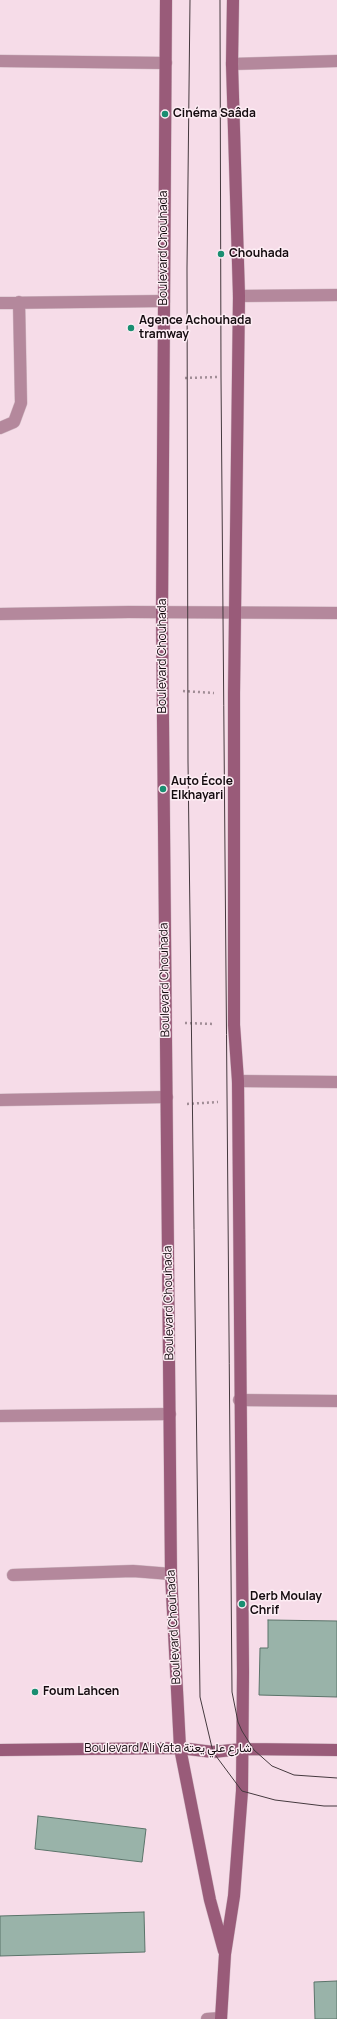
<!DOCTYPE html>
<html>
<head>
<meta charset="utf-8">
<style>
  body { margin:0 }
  canvas { display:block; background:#f6dce8 }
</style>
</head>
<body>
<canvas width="337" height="2019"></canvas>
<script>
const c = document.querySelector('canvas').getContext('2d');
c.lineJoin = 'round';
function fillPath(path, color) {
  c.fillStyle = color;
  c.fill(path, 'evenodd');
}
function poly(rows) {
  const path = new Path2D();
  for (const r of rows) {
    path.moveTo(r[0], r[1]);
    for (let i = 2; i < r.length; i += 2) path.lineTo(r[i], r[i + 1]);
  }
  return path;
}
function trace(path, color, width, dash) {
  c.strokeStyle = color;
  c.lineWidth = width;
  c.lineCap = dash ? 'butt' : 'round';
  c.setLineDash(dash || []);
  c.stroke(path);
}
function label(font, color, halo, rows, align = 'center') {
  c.font = font + ' Manrope,Vazirmatn,sans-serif';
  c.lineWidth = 3;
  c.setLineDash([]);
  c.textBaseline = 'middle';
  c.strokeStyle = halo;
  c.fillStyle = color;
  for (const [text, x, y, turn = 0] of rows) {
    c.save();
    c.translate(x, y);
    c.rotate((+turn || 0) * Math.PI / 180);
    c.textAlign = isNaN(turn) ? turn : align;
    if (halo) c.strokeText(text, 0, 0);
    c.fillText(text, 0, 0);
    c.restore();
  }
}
const building = poly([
  [268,1620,337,1621,337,1697,259,1695,260,1648,268,1648,268,1620],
  [38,1816,146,1829,142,1862,35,1849,38,1816],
  [144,1912,145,1952,0,1956,0,1916,144,1912],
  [337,1981,337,2019,315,2019,314,1982,337,1981]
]);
fillPath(building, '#99b3a9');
trace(building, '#5b746a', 1);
const street = poly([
  [0,61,166,63],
  [232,64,337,61],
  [239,296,337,295],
  [0,303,164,301],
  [0,428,14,422,21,403,19,302],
  [0,614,129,612,337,613],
  [238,1081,337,1082],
  [0,1100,167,1097],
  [239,1400,337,1401],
  [0,1416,170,1414],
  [13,1575,133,1571,171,1574],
  [207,2019,221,2018]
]);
const secondary = poly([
  [166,0,162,613,171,1574,180,1748,210,1900,224,1951],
  [0,1750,180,1748,213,1752,242,1749,337,1750],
  [221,2019,225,1954,234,1896,242,1791,243,1672,238,1081,234,1025,234,693,239,296,232,64,233,0]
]);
trace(street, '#d2bbc5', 13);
trace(secondary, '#d2bbc5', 13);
trace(poly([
  [185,378,218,377],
  [183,691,214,693],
  [185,1023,214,1024],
  [187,1104,218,1102]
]), '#a18d96', 2.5, [2, 3]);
trace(street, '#b4889c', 12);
trace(secondary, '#995b79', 12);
trace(poly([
  [190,0,187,268,188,762,200,1697,213,1752,242,1791,275,1800,324,1806,337,1806],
  [220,0,221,377,232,1692,238,1722,242,1731,254,1750,272,1766,294,1775,337,1778]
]), '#45393e', 1);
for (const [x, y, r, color] of [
  [165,114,4,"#198e71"],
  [221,254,4,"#198e71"],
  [131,328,4,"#198e71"],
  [163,789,4,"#198e71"],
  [242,1604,4,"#198e71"],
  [35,1692,4,"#198e71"]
]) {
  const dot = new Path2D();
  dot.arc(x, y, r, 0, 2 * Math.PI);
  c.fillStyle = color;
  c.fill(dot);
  trace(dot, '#fdedf4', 1.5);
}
label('bold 12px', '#140b0f', '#fdedf4', [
  ["Cinéma Saâda",173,114],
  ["Chouhada",229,254],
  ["Agence Achouhada",139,321],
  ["tramway",139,335],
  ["Auto École",171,782],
  ["Elkhayari",171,796],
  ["Derb Moulay",250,1597],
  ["Chrif",250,1611],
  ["Foum Lahcen",43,1692]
], 'left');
label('12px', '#140b0f', '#fdedf4', [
  ["Boulevard Chouhada",164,248,-90],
  ["Boulevard Chouhada",163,656,-90],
  ["Boulevard Chouhada",165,980,-91],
  ["Boulevard Chouhada",169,1303,-91],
  ["Boulevard Chouhada",174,1627,-93],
  ["Boulevard Ali Yata شارع علي يعتة",168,1749]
]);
</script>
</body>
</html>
